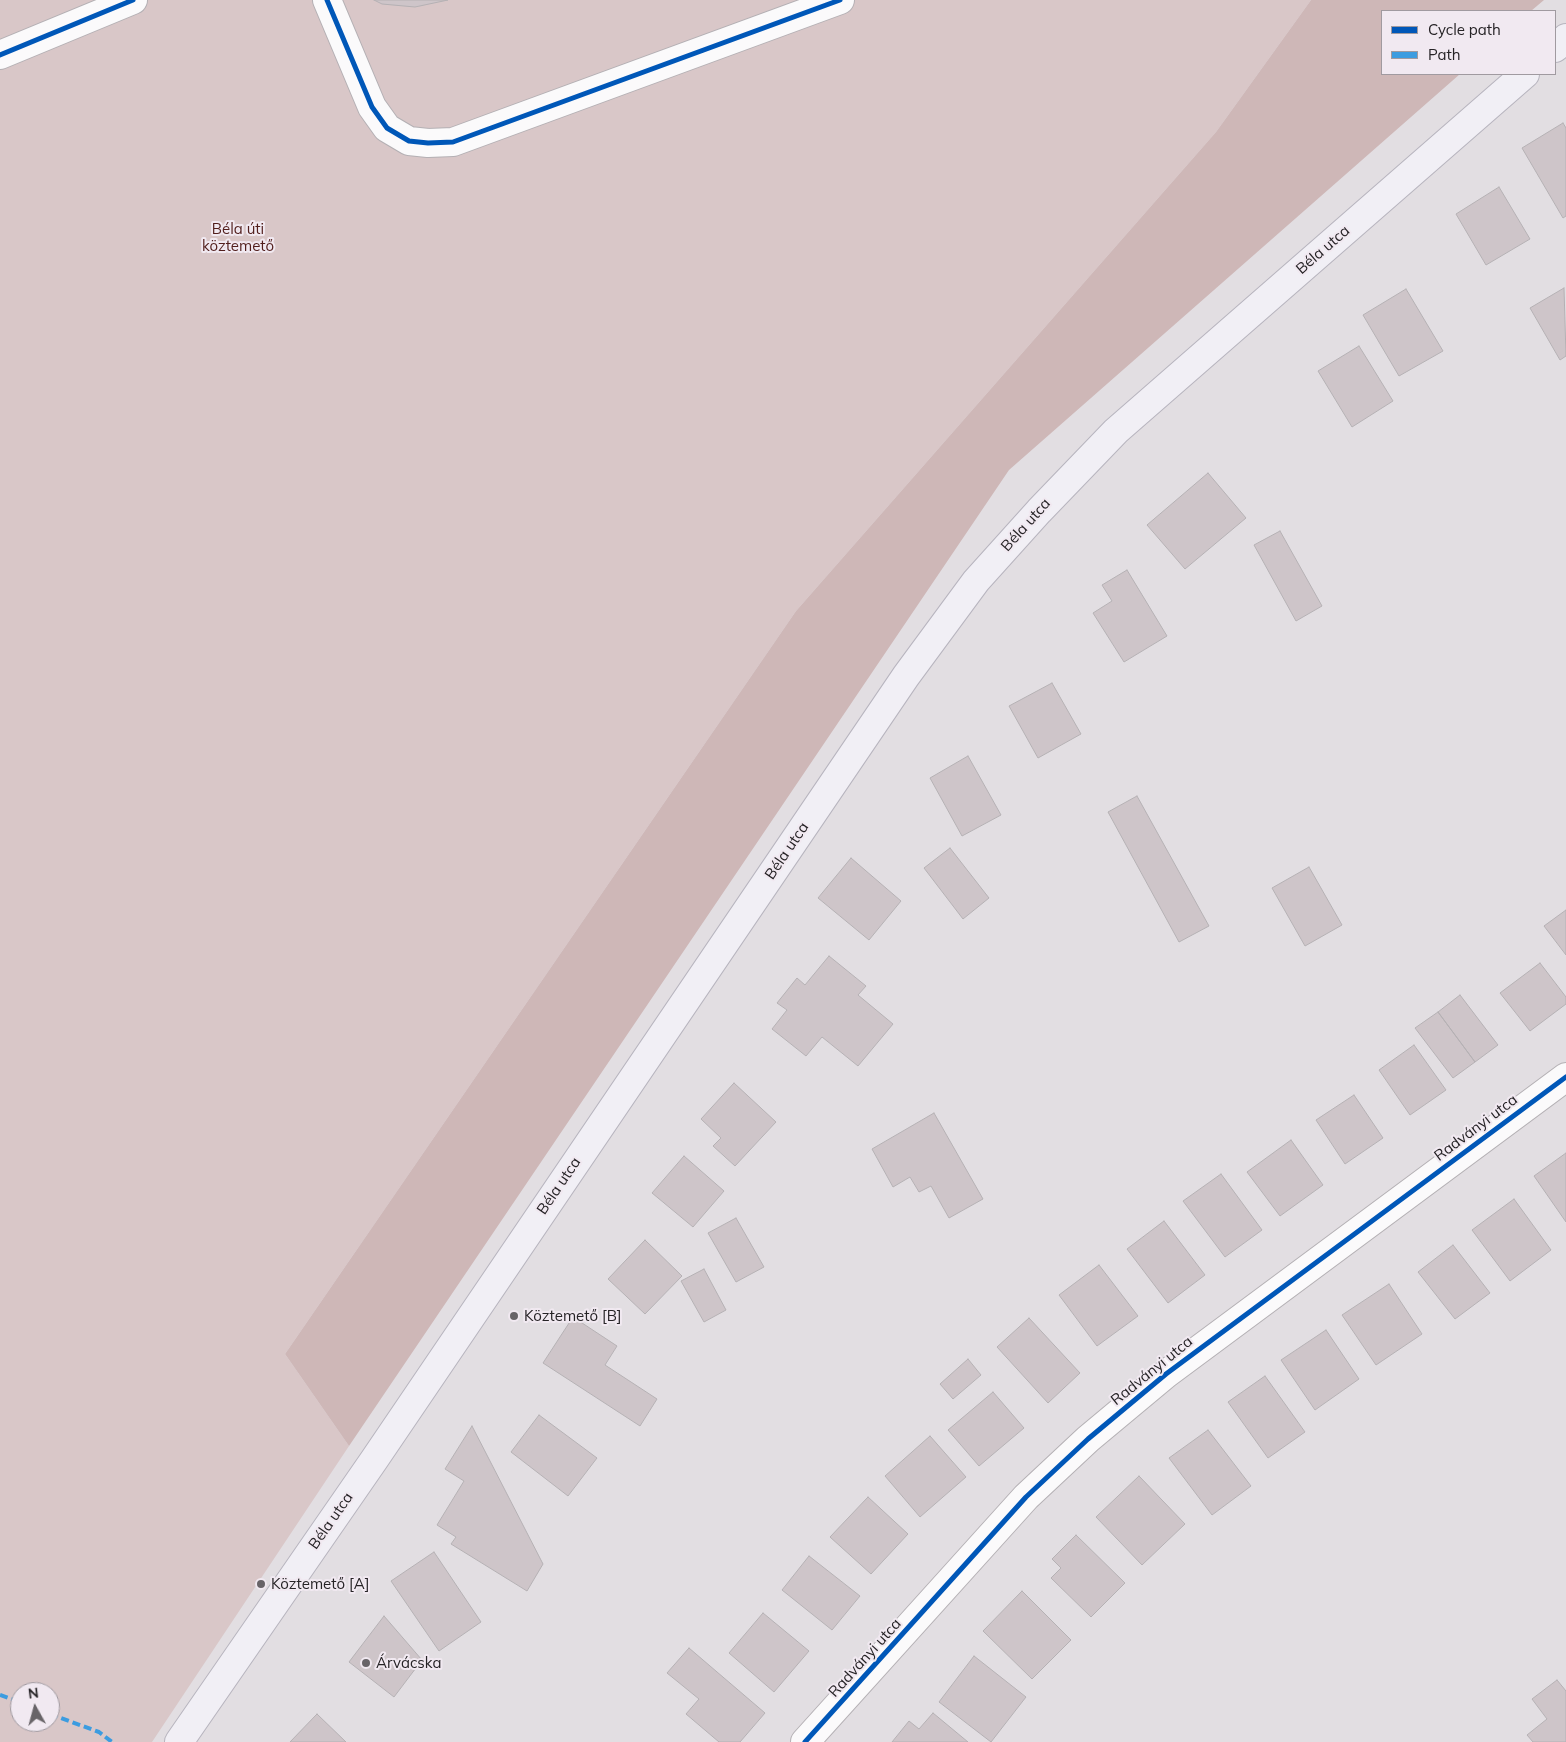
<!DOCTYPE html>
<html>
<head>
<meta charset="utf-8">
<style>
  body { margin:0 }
  #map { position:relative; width:1566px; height:1742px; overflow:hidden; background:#e2dee2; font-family:Mulish,sans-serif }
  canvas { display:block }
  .legend { position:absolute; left:1381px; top:10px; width:175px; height:65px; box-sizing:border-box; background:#f1e9f1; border:1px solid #a09aa0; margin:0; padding:6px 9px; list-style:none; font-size:15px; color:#262326 }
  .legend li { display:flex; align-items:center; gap:10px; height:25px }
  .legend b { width:25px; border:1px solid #a09aa0 }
  .north { position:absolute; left:10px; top:1682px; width:50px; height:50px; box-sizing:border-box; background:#f1e9f1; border:1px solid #a09aa0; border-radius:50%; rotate:353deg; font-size:14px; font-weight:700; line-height:20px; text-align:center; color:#262326 }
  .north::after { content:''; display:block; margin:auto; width:18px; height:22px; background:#686468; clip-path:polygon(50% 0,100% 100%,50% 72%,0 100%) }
</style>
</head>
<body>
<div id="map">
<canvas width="1566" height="1742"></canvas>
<ul class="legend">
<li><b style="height:6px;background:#0057b8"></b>Cycle path</li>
<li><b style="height:6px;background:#3c9ce0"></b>Path</li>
</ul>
<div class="north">N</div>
</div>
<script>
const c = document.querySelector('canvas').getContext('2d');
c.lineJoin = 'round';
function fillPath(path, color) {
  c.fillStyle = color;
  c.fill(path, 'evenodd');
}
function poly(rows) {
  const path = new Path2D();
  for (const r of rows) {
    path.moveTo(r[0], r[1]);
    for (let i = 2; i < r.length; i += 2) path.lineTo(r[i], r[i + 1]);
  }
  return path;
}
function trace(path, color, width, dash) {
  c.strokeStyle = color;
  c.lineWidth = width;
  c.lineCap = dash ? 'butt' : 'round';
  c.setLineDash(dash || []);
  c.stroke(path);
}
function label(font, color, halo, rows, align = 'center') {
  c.font = font + ' Mulish,sans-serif';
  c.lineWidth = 4;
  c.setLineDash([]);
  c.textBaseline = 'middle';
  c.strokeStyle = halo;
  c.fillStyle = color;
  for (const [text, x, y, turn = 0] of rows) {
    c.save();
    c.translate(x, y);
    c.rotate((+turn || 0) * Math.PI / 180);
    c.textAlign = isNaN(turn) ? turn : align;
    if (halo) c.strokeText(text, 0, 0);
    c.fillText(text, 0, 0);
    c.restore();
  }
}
fillPath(poly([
  [0,0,1311,0,1216,132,796,611,285,1354,349,1446,152,1742,0,1742],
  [20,1692,50,1692,50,1722,20,1722]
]), '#d9c7c8');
fillPath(poly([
  [1311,0,1544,0,1531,11,1382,11,1382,74,1460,74,1009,470,349,1446,285,1354,796,611,1216,132]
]), '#ceb7b7');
const building = poly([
  [374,0,448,0,415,7,382,4,374,0],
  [1563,123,1566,128,1566,216,1563,218,1522,148,1563,123],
  [1499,187,1530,239,1486,265,1456,214,1499,187],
  [1564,288,1566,356,1560,360,1530,308,1564,288],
  [1406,289,1443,351,1399,376,1363,315,1406,289],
  [1359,346,1393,401,1352,427,1318,371,1359,346],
  [1208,473,1246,518,1185,569,1147,525,1208,473],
  [1280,531,1322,606,1296,621,1254,545,1280,531],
  [1127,570,1167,636,1124,662,1093,613,1112,601,1102,585,1127,570],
  [1052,683,1081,734,1038,758,1009,706,1052,683],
  [968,756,1001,815,962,836,930,778,968,756],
  [1137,796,1209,926,1179,942,1108,812,1137,796],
  [950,848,989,898,963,919,924,868,950,848],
  [851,858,901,901,869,940,818,898,851,858],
  [1309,867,1342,925,1305,946,1272,888,1309,867],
  [1566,910,1566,955,1544,926,1566,910],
  [829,956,866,986,858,995,893,1024,858,1066,822,1037,806,1056,772,1029,787,1010,777,1003,797,978,805,985,829,956],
  [1540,963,1566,997,1566,1004,1530,1031,1500,993,1540,963],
  [1460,995,1498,1045,1475,1062,1438,1012,1460,995],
  [1438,1012,1475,1062,1453,1078,1415,1028,1438,1012],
  [1414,1045,1446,1090,1410,1115,1379,1070,1414,1045],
  [734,1083,776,1122,735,1166,713,1146,721,1138,701,1119,734,1083],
  [1354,1095,1383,1138,1345,1164,1316,1120,1354,1095],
  [934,1113,983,1199,949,1218,931,1186,919,1192,910,1177,893,1187,872,1149,934,1113],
  [1291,1140,1323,1185,1280,1216,1247,1172,1291,1140],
  [1566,1153,1566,1222,1534,1176,1566,1153],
  [684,1156,724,1191,693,1227,652,1193,684,1156],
  [1221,1174,1262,1230,1225,1257,1183,1201,1221,1174],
  [1514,1199,1551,1250,1510,1281,1472,1230,1514,1199],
  [736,1218,764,1267,736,1282,708,1233,736,1218],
  [1164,1221,1205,1275,1168,1303,1127,1249,1164,1221],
  [645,1240,682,1276,645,1314,608,1279,645,1240],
  [1453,1245,1490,1293,1455,1319,1418,1272,1453,1245],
  [1099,1265,1138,1316,1097,1346,1059,1295,1099,1265],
  [704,1269,726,1310,704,1322,681,1281,704,1269],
  [1389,1284,1422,1334,1376,1365,1342,1315,1389,1284],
  [573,1317,617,1346,605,1365,657,1399,640,1426,543,1363,573,1317],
  [1029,1318,1080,1373,1048,1403,997,1347,1029,1318],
  [1326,1330,1359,1379,1315,1410,1281,1360,1326,1330],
  [968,1359,981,1375,953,1399,940,1384,968,1359],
  [1265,1376,1305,1432,1268,1458,1228,1402,1265,1376],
  [993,1392,1024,1428,979,1466,948,1430,993,1392],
  [539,1415,597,1458,568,1496,511,1452,539,1415],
  [472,1426,543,1564,527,1591,451,1544,456,1537,437,1525,464,1481,445,1469,472,1426],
  [1208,1430,1251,1486,1212,1515,1169,1458,1208,1430],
  [930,1436,966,1477,920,1517,885,1476,930,1436],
  [1139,1476,1185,1524,1142,1565,1096,1517,1139,1476],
  [868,1497,908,1534,871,1574,830,1537,868,1497],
  [1076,1535,1125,1583,1091,1617,1051,1578,1061,1568,1052,1559,1076,1535],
  [434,1552,481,1622,439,1651,391,1581,434,1552],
  [809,1556,860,1596,832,1630,782,1590,809,1556],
  [1022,1591,1071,1640,1032,1679,983,1631,1022,1591],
  [763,1613,809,1651,774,1692,729,1653,763,1613],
  [384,1616,422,1660,394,1697,349,1662,384,1616],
  [689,1648,765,1713,740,1742,719,1742,686,1714,699,1699,667,1673,689,1648],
  [974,1656,1026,1697,991,1742,939,1702,974,1656],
  [1557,1680,1566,1691,1566,1742,1533,1742,1527,1735,1547,1719,1532,1699,1557,1680],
  [933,1713,968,1742,892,1742,909,1721,919,1729,933,1713],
  [317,1714,346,1742,290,1742,317,1714]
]);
fillPath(building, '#cec5c9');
trace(building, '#b5b1b4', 1);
const minor = poly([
  [327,0,372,107,387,128,409,141,428,143,453,142,840,0],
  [0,55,133,0],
  [805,1742,1026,1497,1088,1439,1166,1374,1566,1077]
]);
const primary = poly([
  [1555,48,1566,38],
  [179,1742,374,1460,906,676,976,581,1039,511,1116,431,1525,74]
]);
trace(minor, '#b4b0b4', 30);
trace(primary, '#b7b4be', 30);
trace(minor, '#fbfafb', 28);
trace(primary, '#f1eff5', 28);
trace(poly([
  [0,1695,20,1702],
  [50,1714,99,1732,112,1742]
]), '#3c9ce0', 4, [8, 4]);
trace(poly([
  [327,0,372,107,387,128,409,141,428,143,453,142,840,0],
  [0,55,133,0],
  [805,1742,1026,1497,1088,1439,1166,1374,1566,1077]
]), '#0057b8', 5);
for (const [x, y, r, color] of [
  [514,1316,5,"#686468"],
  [261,1584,5,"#686468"],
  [366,1663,5,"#686468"]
]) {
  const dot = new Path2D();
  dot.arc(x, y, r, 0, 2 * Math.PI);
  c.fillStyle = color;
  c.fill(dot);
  trace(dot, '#f1e9f1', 2);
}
label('15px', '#511e1c', '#f1e9f1', [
  ["Béla úti",238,229],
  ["köztemető",238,246]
]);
label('15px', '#262326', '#f1e9f1', [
  ["Béla utca",1323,250,-41],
  ["Béla utca",1026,525,-48],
  ["Béla utca",787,851,-56],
  ["Radványi utca",1476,1128,-37],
  ["Béla utca",559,1186,-56],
  ["Radványi utca",1152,1371,-39],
  ["Béla utca",331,1521,-55],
  ["Radványi utca",865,1658,-48]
]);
label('15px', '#262326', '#f1e9f1', [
  ["Köztemető [B]",524,1316],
  ["Köztemető [A]",271,1584],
  ["Árvácska",376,1663]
], 'left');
</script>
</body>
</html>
